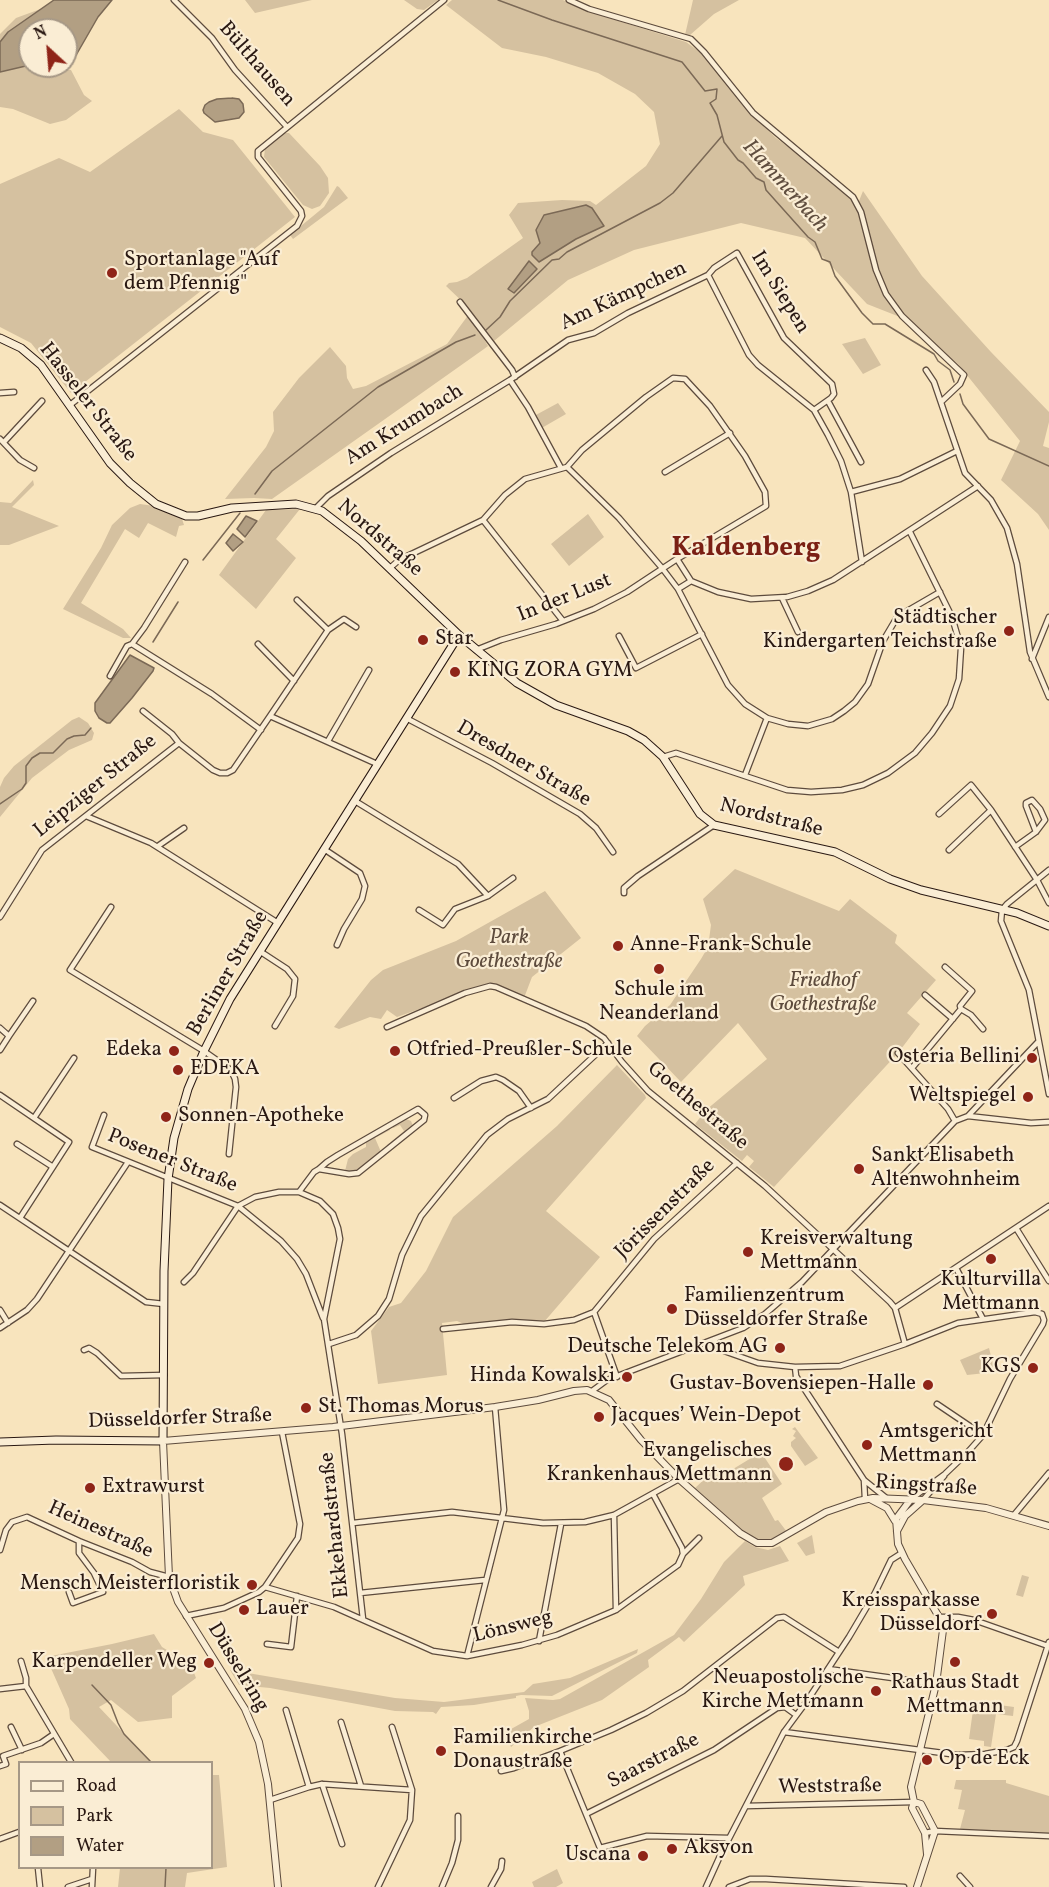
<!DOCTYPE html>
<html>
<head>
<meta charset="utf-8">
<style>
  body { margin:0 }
  #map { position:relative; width:1049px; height:1887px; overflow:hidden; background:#f8e4bd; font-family:Vollkorn,serif }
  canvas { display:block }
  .legend { position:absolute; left:18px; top:1761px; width:195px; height:108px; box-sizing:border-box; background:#faedd4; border:2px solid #a69886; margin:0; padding:8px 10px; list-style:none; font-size:18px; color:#291812 }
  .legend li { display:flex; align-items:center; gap:12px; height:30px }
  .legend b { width:30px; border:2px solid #a69886 }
  .north { position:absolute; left:18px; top:18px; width:60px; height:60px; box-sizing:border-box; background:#faedd4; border:2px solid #a69886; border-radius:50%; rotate:334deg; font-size:16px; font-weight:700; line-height:24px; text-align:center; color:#291812 }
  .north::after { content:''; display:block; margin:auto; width:21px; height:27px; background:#8f2418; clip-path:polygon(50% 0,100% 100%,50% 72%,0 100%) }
</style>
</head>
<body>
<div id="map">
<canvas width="1049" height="1887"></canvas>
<ul class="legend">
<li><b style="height:8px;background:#faedd4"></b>Road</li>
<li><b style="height:16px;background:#d5c1a0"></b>Park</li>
<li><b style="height:16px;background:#b29f83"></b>Water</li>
</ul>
<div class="north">N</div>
</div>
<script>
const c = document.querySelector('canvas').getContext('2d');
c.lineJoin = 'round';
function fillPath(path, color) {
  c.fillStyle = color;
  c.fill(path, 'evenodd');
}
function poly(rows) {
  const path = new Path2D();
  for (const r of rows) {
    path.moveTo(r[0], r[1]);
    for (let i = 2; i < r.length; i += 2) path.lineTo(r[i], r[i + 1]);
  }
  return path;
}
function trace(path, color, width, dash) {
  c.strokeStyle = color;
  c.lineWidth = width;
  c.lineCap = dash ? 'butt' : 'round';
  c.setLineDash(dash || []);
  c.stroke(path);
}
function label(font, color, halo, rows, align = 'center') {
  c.font = font + ' Vollkorn,serif';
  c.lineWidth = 4.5;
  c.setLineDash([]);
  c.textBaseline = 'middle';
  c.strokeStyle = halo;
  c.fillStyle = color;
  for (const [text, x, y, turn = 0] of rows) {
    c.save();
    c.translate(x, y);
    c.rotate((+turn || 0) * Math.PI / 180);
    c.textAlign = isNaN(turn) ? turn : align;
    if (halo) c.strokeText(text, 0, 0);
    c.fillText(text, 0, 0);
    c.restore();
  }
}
fillPath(poly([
  [245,0,312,0,255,13],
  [404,0,438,0,424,10,417,9],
  [452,0,563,0,590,12,686,42,704,55,749,112,776,138,801,156,852,200,859,201,863,191,922,276,991,352,1049,412,1049,422,1043,446,1049,448,1049,530,1038,514,1001,480,1020,441,958,364,900,317,867,304,805,238,741,223,634,250,568,280,494,341,467,306,446,286,449,283,457,282,467,278,523,238,509,215,518,203,562,200,590,201,596,205,646,166,660,144,654,112,635,94,598,73,546,57,502,48,446,5],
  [693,0,739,0,714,14,690,35,685,35],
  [46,7,8,32,0,42,0,34,16,18],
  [30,65,50,66,56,70,71,70,84,95,92,101,66,120,50,124,13,109,0,107,0,72],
  [179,109,203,132,233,140,295,217,71,393,31,343,0,327,0,184,59,158,90,172],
  [283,133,289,133,320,166,328,178,329,193,320,206,312,209,303,205,264,157,265,149],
  [337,186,339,187,348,198,293,239,290,235,324,207],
  [469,314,488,346,484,349,272,499,254,498,225,499,266,447,274,431,273,412,299,378,330,347,346,366,347,378,353,389,366,386,447,344],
  [865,338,881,365,863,374,842,344],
  [558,403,566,414,540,429,534,416],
  [33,480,34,485,12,507,59,526,9,545,0,545,0,502,11,503],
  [140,504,154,506,182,519,184,525,179,526,176,537,148,523,139,538,125,529,81,603,123,629,131,638,123,638,63,609,101,548,112,525,130,508],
  [300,509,276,539,296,558,256,609,219,575,266,510],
  [588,514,604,537,569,566,551,544],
  [79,717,88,723,94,733,92,740,69,750,32,778,0,817,0,787,4,778,14,766,72,720],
  [735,869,839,911,850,899,897,935,895,943,936,980,907,1013,920,1024,898,1053,774,1187,749,1167,754,1161,747,1155,742,1161,695,1124,706,1110,767,1059,738,1023,681,1082,637,1036,645,1026,670,1005,701,959,708,947,711,925,703,899],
  [545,891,581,938,532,977,524,998,490,984,397,1017,387,1010,381,1019,370,1017,339,1029,334,1027,371,980,383,970,456,941],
  [617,1065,645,1095,646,1098,546,1211,600,1257,544,1322,514,1320,464,1324,457,1321,442,1323,447,1375,378,1384,371,1331,389,1307,401,1303,426,1271,453,1217,557,1126],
  [406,1119,411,1121,413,1126,388,1146,387,1145,404,1131,400,1125,393,1128,392,1126],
  [389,1128,390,1130,375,1138,381,1152,356,1171,345,1171,348,1159,353,1154,366,1147,366,1141,372,1139,371,1137],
  [989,1348,995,1372,967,1375,960,1360],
  [795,1427,818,1458,805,1466,791,1446,791,1442,796,1438,793,1436,796,1431,792,1429],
  [761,1452,782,1484,762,1498,775,1521,778,1520,787,1532,768,1541,755,1540,746,1535,694,1489,711,1473,720,1477],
  [812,1535,815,1553,806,1556,797,1543],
  [745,1541,755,1547,768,1550,780,1546,789,1561,743,1576,745,1585,684,1642,679,1637,648,1660,649,1667,602,1700,534,1727,511,1747,504,1733,529,1719,529,1711,525,1698,553,1700,560,1699,674,1635,701,1599,724,1562],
  [1022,1575,1029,1577,1023,1597,1016,1595],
  [154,1634,162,1647,191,1665,196,1678,172,1696,172,1718,138,1722,111,1700,99,1707,151,1762,111,1762,70,1719,69,1709,46,1657,112,1644],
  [638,1649,637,1653,552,1696,521,1695,516,1696,516,1698,474,1705,441,1707,436,1714,433,1712,395,1711,270,1688,239,1685,230,1670,395,1698,444,1702,524,1692,533,1684,570,1678],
  [977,1702,1014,1707,1013,1716,996,1714,991,1747,984,1746,984,1741,969,1739,973,1710,976,1710],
  [212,1775,219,1775,227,1867,187,1873,185,1887,118,1887,120,1868,212,1868],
  [956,1780,1006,1780,1006,1783,1049,1796,1049,1833,960,1829,965,1810,958,1809,962,1790,954,1789],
  [557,1869,563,1883,556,1887,534,1887,532,1882]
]), '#d5c1a0');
const water = poly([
  [54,0,112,0,98,17,71,64,66,70,56,70,50,66,66,66,66,30,30,30,30,65,0,72,0,42,8,32,54,0],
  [232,98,239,99,243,104,244,112,239,118,215,122,204,113,203,110,205,105,209,102,217,99,232,98],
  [586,205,592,208,604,226,576,239,539,262,532,255,532,252,540,243,536,230,544,215,586,205],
  [529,261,537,269,514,293,508,289,529,261],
  [246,516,257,521,245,537,237,529,246,516],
  [233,534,243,542,233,551,226,543,233,534],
  [130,655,154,668,153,671,132,698,110,723,107,723,99,718,95,711,95,703,130,655]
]);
fillPath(water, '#b29f83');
trace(water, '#7b6956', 1.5);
trace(poly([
  [498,0,552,20,682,62,705,91,717,89,716,99,710,103,717,115,724,142,738,160,743,163,756,178,764,182,766,190,808,237,815,242,822,259,830,262,835,276,862,313,873,324,885,324,934,354,938,361,950,370,954,382],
  [486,330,500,317,510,301,552,260,559,259,567,252,660,203,673,193,722,136],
  [960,394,963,404,989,439,1049,466],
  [255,494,272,471,378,387,456,342,475,335],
  [203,560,240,513],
  [153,642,178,602],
  [0,804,22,789,26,783,26,766,32,758,40,753,53,753,67,739,74,736,85,735,91,728],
  [92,1685,111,1705,118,1723,124,1734,151,1762],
  [165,1887,166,1868]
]), '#7b6956', 1.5);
const minor = poly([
  [174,0,212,38,235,70,287,127],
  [569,0,589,9,691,39,704,52,753,113,853,197,861,212,876,270,886,294,902,316,964,375,960,384,941,402],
  [708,275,749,355,758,365,814,410,828,435,841,461,851,492,862,562],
  [460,302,512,370,515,377],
  [926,370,934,382,965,473,991,500,1007,528,1017,564,1030,652,1049,697],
  [510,380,528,407,561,468],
  [0,393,14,392],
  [828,401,861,462],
  [70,405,297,226,302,216,301,211,258,157,258,151,444,0],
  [0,439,20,460,34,468],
  [4,442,42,401],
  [567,467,619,518,662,568,678,589,728,685,745,704,767,718,788,724,808,726,832,719,844,711,855,702,868,684,883,641,896,619,902,614,940,592],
  [665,472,730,433],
  [851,492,900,479,957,451],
  [316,508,328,496,391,453,510,380,568,340,594,333,628,313,708,275,714,268,737,253,784,338,832,384,834,394,831,398,814,410],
  [483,520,563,621],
  [677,559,691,581,718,592,751,599,787,597,808,591,833,580,978,486],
  [390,568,399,560,483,520,505,495,525,479,567,467],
  [678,589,691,581],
  [782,598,798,632],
  [297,600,328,630],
  [619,636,636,668,702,634],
  [132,644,212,694,261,730],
  [258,644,294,681],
  [476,650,501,640,556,624,594,609,627,592,677,559,766,506,765,492,745,456,710,406,685,379,673,378,646,397,582,450,567,467],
  [1032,659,1049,617],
  [110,676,127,646,132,644,144,628,185,562],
  [143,711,172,734,179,743],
  [270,716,328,630,344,619,356,627],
  [406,718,492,763,580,814,596,828,613,852],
  [328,741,369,670],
  [663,757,676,753,787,790,811,792,842,790,863,785,888,773,915,753,932,733,950,706,959,679,961,648,952,617,910,532],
  [745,775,767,718],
  [355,801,458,864,488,896,513,878],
  [939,814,971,785,991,810,1037,880,1049,903],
  [86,816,151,843,278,923],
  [158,846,184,828],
  [1015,847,1036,832,1045,820,1040,809,1032,800,1026,803,1026,806,1036,832],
  [324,849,360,873,365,886,362,899,344,929,337,945],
  [949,850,991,810],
  [1049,870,1007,904,1002,910,1001,921,1029,990,1049,1094],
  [624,893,624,888,638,876,714,825],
  [111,907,70,970,204,1051,231,1070,235,1079,236,1087,229,1154],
  [419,910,443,925,455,909,488,896],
  [0,917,42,850,179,743,213,770,220,773,227,773,233,770,270,716,377,764],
  [261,952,287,969,295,979,293,996,275,1026],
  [945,967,972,991,960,1006,961,1009],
  [925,995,953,1019],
  [387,1027,465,993,490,986,496,987,586,1026,604,1038,622,1062,648,1091,765,1186,890,1302,895,1308,905,1344],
  [0,1028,9,1036,0,1050],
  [9,1036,33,1001],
  [898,1053,948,1109,955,1121],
  [912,1068,961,1009,971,1015,983,1029],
  [0,1095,69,1142,20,1218],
  [454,1098,481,1081,496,1077,503,1080,519,1091,531,1108],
  [104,1115,92,1147,238,1206,281,1241,297,1259,306,1274,323,1318],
  [968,1116,1038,1042],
  [34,1118,74,1058],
  [17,1144,53,1167],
  [299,1192,314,1172,319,1169,327,1162,338,1155,418,1109,425,1115,424,1120,358,1173,349,1174,319,1169],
  [0,1205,146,1302,164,1304],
  [1016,1228,1049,1281],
  [956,1268,983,1319],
  [184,1282,193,1273,238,1206,255,1197,279,1192,299,1192,320,1201,333,1214,338,1228,340,1239,324,1319,342,1434,363,1619],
  [895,1308,1049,1206],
  [0,1310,8,1323],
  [594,1312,617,1377],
  [0,1328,27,1310,37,1299,128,1162],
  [443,1329,512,1322,544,1324,574,1320,594,1312,654,1239,737,1163],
  [714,1340,724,1351,758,1363,795,1367,840,1366,905,1344,958,1323,1035,1312,1042,1314],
  [329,1344,356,1335,378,1316,389,1299,402,1255,421,1216,487,1135,508,1119,548,1099,608,1043],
  [84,1350,89,1348,97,1353,121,1376,164,1375],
  [795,1367,796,1376,864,1480,885,1497],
  [592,1391,607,1380,743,1328,765,1314,802,1282,955,1121,968,1116,1031,1123,1049,1122],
  [937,1404,983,1435],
  [864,1480,865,1499],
  [911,1499,945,1474,967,1453,983,1435,1010,1379,1043,1324,1044,1320,1042,1314],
  [923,1500,944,1476],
  [614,1515,616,1610],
  [1014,1515,1049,1473],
  [353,1523,452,1512,543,1523,585,1522,614,1515,679,1479],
  [0,1550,6,1530,12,1522,27,1517,79,1541,132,1562,150,1572,169,1577],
  [683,1554,699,1538],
  [265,1587,334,1607,433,1651,467,1656,522,1645,557,1635,616,1610,678,1565,683,1554,682,1548,653,1494],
  [69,1592,73,1603,103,1592,94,1573,79,1553,79,1541],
  [360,1593,485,1580],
  [186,1616,224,1608,259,1592,265,1587,298,1538,300,1524,282,1432],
  [939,1617,958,1617,974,1620,1048,1646],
  [539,1641,561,1524],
  [267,1644,291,1647,297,1596],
  [467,1656,504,1510,495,1407],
  [21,1661,26,1678,26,1686],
  [828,1669,936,1684],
  [0,1689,26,1686,71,1762],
  [286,1710,309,1787],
  [341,1722,361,1786],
  [11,1727,22,1750],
  [784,1732,958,1755,985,1754,1007,1750,1014,1747,1017,1741,1049,1642],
  [560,1751,600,1848,647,1836,729,1838],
  [0,1766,6,1764,3,1756,41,1743,54,1734],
  [501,1771,514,1768,560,1751,611,1730,646,1713,683,1691,777,1618,784,1617,839,1652],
  [322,1784,342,1844],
  [270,1800,309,1787,322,1784,412,1790],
  [746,1806,914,1802],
  [586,1814,714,1750,777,1708,785,1707,796,1715],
  [925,1833,935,1831,1049,1836],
  [0,1839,19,1832],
  [38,1868,40,1887],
  [960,1876,970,1887],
  [68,1887,92,1879],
  [92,1887,93,1868],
  [378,1887,410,1820,412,1790,392,1727],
  [442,1887,452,1863,458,1840,458,1816],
  [491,1887,501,1869,502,1861],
  [706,1887,720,1856,784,1732,807,1701,849,1637,875,1593,891,1560,902,1553],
  [729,1887,750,1879,766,1879,904,1887]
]);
const tertiary = poly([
  [870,1499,887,1508,895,1521],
  [911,1499,896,1519,898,1544,905,1559,939,1617,943,1630,936,1684,911,1787,914,1802,912,1808,925,1833,927,1854],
  [897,1531,905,1516,923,1500],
  [914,1802,921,1804,935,1831,917,1887],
  [278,1887,268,1784,259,1742,245,1709,178,1602,169,1577,163,1441,333,1427,495,1407,538,1400,574,1391,587,1390,609,1400,641,1440,679,1479,740,1533,757,1543,772,1543,826,1512,858,1501,873,1498,923,1500,986,1508,1049,1526]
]);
const secondary = poly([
  [0,338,21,348,41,365,110,463,130,483,156,504,186,516,198,516,232,508,296,504,322,511,361,541,459,635,517,683,556,705,628,731,644,740,663,757,700,814,714,825,835,852,890,879,921,890,1017,913,1049,926],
  [0,1442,56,1440,163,1441,164,1271,168,1179,174,1138,188,1089,204,1051,230,999,459,635]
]);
trace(minor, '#5d4b3d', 7);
trace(tertiary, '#5d4b3d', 8);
trace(secondary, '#291812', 9);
trace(minor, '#faedd4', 4.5);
trace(tertiary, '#faedd4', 6);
trace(secondary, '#faedd4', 7);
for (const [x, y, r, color] of [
  [112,273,6,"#8f2418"],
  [1009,631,6,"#8f2418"],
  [423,640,6,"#8f2418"],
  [455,672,6,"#8f2418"],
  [618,946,6,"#8f2418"],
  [659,969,6,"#8f2418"],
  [174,1051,6,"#8f2418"],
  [395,1051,6,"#8f2418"],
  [1032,1058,6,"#8f2418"],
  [178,1070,6,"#8f2418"],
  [1028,1097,6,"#8f2418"],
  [166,1117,6,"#8f2418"],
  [859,1169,6,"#8f2418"],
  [748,1252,6,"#8f2418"],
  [991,1259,6,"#8f2418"],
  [672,1309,6,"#8f2418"],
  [780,1348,6,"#8f2418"],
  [1033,1368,6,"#8f2418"],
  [627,1377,6,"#8f2418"],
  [928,1385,6,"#8f2418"],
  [306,1408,6,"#8f2418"],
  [599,1417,6,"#8f2418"],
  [867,1445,6,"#8f2418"],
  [786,1464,8,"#8f2418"],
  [90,1488,6,"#8f2418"],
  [252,1585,6,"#8f2418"],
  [244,1610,6,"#8f2418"],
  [992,1614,6,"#8f2418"],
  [955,1662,6,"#8f2418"],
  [209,1663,6,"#8f2418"],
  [876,1691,6,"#8f2418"],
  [441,1751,6,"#8f2418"],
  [927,1760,6,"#8f2418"],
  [672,1849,6,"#8f2418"],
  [643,1856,6,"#8f2418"]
]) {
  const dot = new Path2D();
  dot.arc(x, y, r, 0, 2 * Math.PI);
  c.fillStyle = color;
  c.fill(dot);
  trace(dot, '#faedd4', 2);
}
label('21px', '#291812', '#faedd4', [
  ["Bülthausen",256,65,49],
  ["Im Siepen",779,293,58],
  ["Am Kämpchen",624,297,-25],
  ["Hasseler Straße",87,403,52],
  ["Am Krumbach",405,426,-32],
  ["Nordstraße",379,539,41],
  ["In der Lust",565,599,-22],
  ["Dresdner Straße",523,765,30],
  ["Leipziger Straße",96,787,-39],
  ["Nordstraße",771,819,14],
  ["Berliner Straße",229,974,-60],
  ["Goethestraße",697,1107,40],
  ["Posener Straße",172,1162,22],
  ["Jörissenstraße",666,1210,-45],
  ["Düsseldorfer Straße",180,1420,-2],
  ["Ringstraße",926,1487,4],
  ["Ekkehardstraße",336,1525,-96],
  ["Heinestraße",100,1531,24],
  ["Lönsweg",513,1628,-14],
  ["Düsselring",237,1668,59],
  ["Saarstraße",654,1762,-27],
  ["Weststraße",830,1788,-1]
]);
label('21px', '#291812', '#faedd4', [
  ["Sportanlage \"Auf",124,261],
  ["dem Pfennig\"",124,285],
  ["Städtischer",997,619,"right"],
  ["Kindergarten Teichstraße",997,643,"right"],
  ["Star",435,640],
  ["KING ZORA GYM",467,672],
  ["Anne-Frank-Schule",630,946],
  ["Schule im",659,991,"center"],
  ["Neanderland",659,1015,"center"],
  ["Edeka",162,1051,"right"],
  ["Otfried-Preußler-Schule",407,1051],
  ["Osteria Bellini",1020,1058,"right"],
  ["EDEKA",190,1070],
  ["Weltspiegel",1016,1097,"right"],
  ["Sonnen-Apotheke",178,1117],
  ["Sankt Elisabeth",871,1157],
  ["Altenwohnheim",871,1181],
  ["Kreisverwaltung",760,1240],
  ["Mettmann",760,1264],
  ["Kulturvilla",991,1281,"center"],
  ["Mettmann",991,1305,"center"],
  ["Familienzentrum",684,1297],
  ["Düsseldorfer Straße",684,1321],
  ["Deutsche Telekom AG",768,1348,"right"],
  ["KGS",1021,1368,"right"],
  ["Hinda Kowalski",615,1377,"right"],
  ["Gustav-Bovensiepen-Halle",916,1385,"right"],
  ["St. Thomas Morus",318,1408],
  ["Jacques’ Wein-Depot",611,1417],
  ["Amtsgericht",879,1433],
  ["Mettmann",879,1457],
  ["Evangelisches",772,1452,"right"],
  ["Krankenhaus Mettmann",772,1476,"right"],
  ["Extrawurst",102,1488],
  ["Mensch Meisterfloristik",240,1585,"right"],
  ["Kreissparkasse",980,1602,"right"],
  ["Düsseldorf",980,1626,"right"],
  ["Lauer",256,1610],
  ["Karpendeller Weg",197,1663,"right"],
  ["Neuapostolische",864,1679,"right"],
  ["Kirche Mettmann",864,1703,"right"],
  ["Rathaus Stadt",955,1684,"center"],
  ["Mettmann",955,1708,"center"],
  ["Familienkirche",453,1739],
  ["Donaustraße",453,1763],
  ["Op de Eck",939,1760],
  ["Aksyon",684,1849],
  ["Uscana",631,1856,"right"]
], 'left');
label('italic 21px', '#5d4b3d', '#faedd4', [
  ["Park",509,939],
  ["Goethestraße",509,963],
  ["Friedhof",823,982],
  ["Goethestraße",823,1006]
]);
label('italic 22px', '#604e3f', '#faedd4', [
  ["Hammerbach",784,187,48]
]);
label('bold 27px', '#7a1f14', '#faedd4', [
  ["Kaldenberg",746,550]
]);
</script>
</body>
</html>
